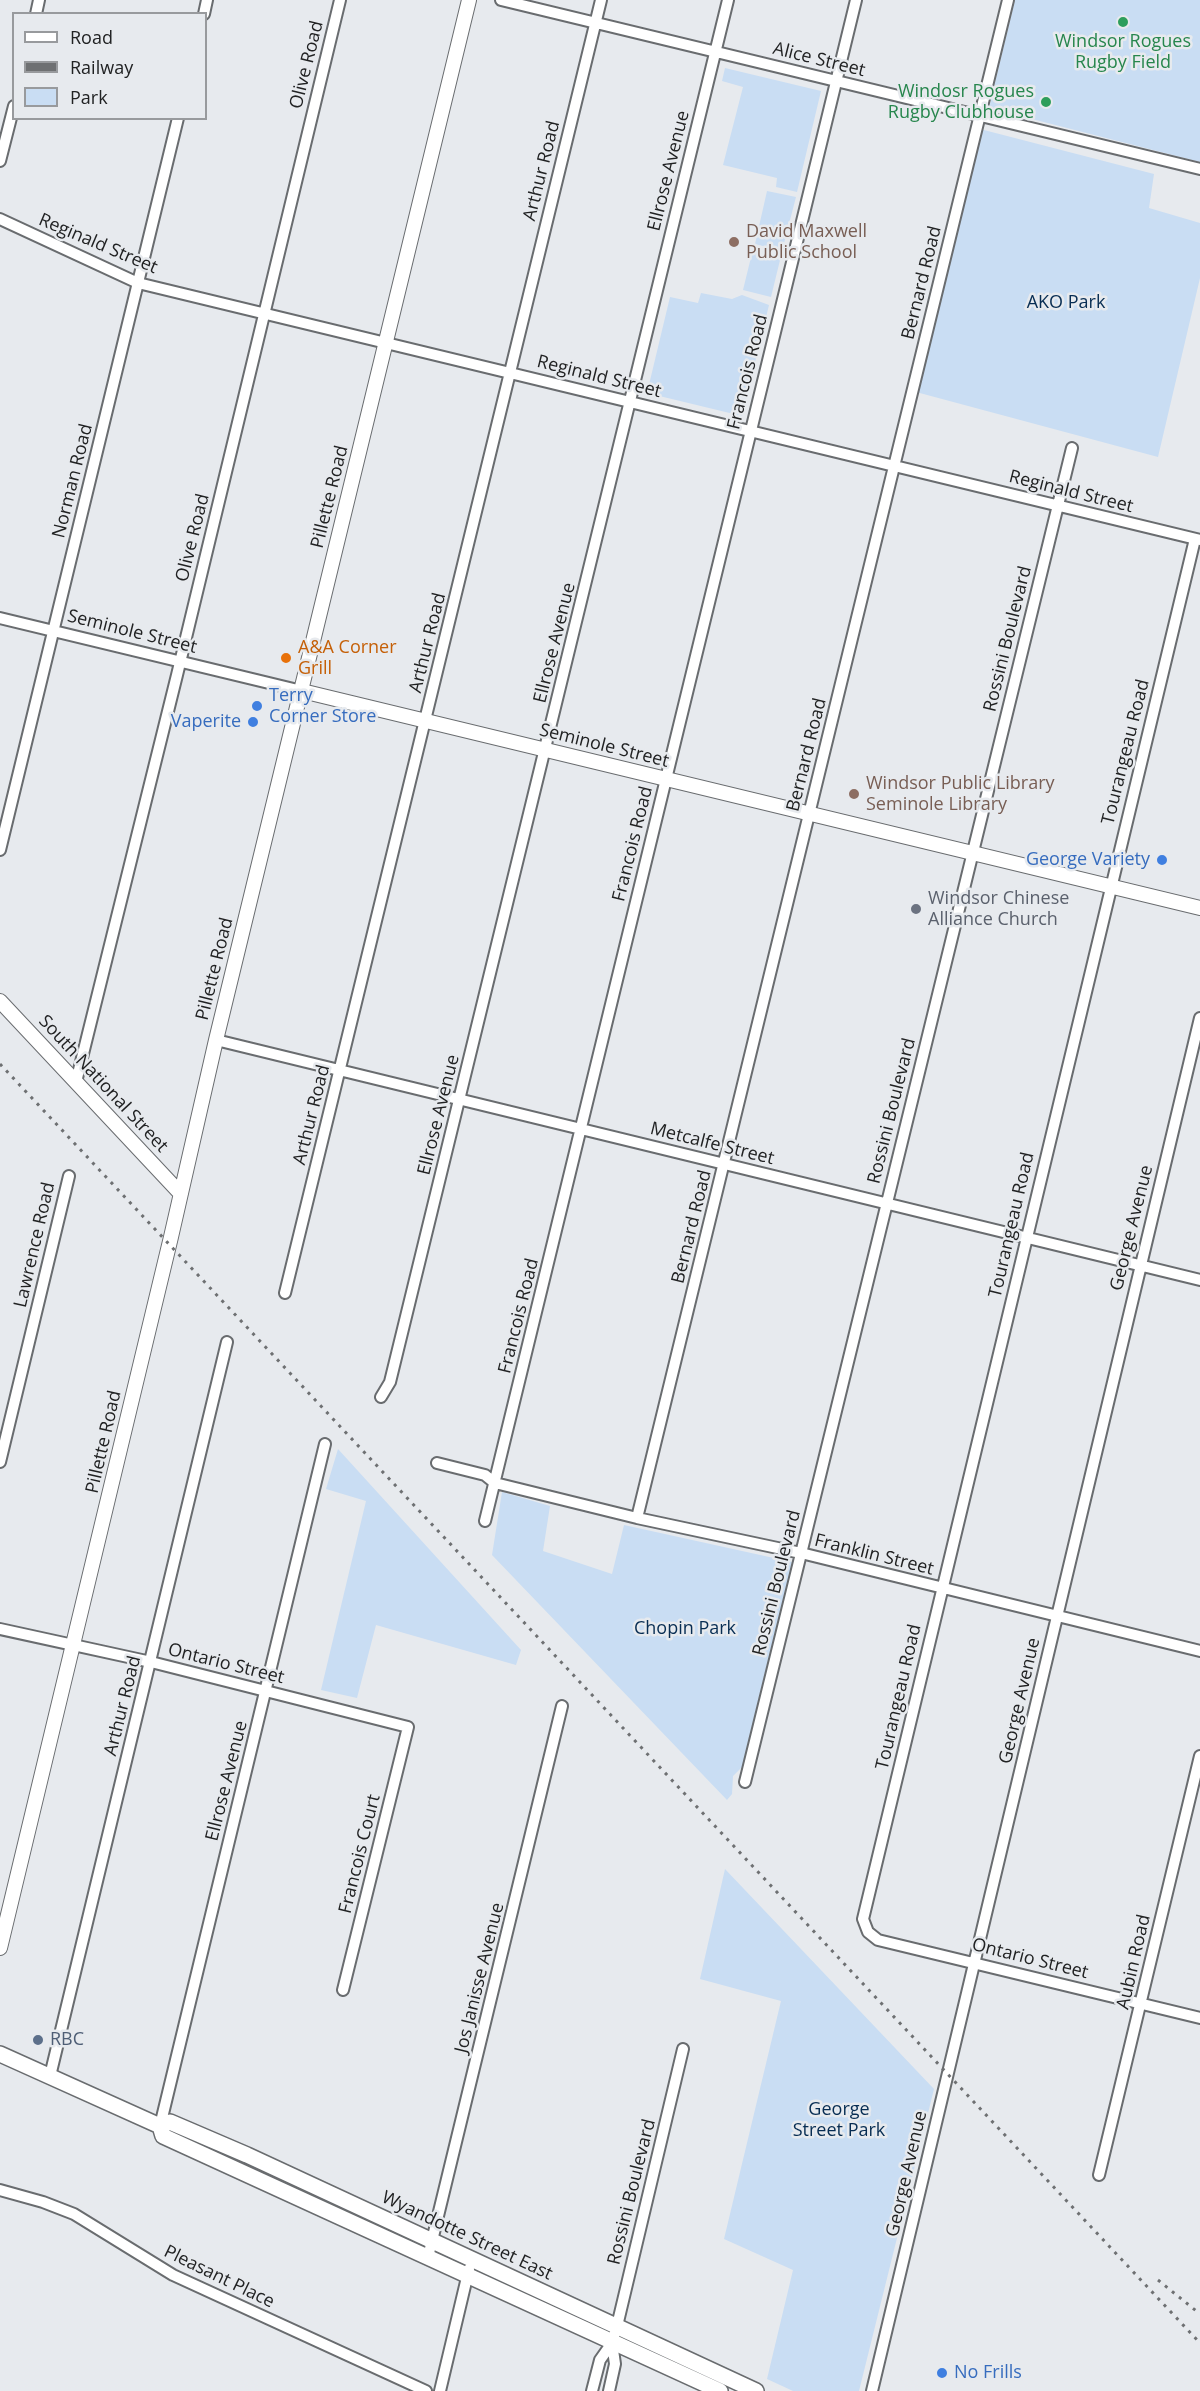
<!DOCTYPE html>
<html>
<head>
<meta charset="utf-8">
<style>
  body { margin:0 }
  #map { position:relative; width:1200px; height:2391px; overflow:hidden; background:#e7eaee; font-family:"Open Sans",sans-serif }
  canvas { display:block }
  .legend { position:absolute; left:12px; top:12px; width:195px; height:108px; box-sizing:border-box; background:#e7eaee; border:2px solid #989a9d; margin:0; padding:8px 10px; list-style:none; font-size:18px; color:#212223 }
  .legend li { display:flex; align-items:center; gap:12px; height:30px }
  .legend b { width:30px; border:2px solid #989a9d }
</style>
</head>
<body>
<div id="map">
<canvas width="1200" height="2391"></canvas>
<ul class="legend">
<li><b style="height:8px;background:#fff"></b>Road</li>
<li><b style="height:8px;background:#6e7072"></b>Railway</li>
<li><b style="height:16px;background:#c9ddf3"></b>Park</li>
</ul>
</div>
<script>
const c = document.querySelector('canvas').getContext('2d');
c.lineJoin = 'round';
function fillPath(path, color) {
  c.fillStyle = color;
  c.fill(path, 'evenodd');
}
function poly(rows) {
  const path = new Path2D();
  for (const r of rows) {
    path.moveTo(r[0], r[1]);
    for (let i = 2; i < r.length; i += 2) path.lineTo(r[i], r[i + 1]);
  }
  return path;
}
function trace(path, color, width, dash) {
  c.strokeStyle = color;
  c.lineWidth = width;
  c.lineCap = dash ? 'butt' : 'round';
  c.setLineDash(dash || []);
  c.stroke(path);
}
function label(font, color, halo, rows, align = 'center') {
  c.font = font + ' "Open Sans",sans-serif';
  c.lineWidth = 5;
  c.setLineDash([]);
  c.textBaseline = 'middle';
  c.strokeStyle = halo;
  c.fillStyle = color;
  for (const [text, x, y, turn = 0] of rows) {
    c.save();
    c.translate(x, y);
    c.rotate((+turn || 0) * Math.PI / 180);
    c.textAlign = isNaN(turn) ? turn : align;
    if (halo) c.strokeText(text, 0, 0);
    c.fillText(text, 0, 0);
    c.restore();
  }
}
fillPath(poly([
  [1015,0,1200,0,1200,162,989,108],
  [725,68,821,91,797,192,776,187,777,178,723,165,743,87,722,81],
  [980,129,1154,174,1149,208,1200,223,1200,278,1158,457,916,392],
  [767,191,796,197,782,251,755,244],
  [753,249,781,256,771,297,743,290],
  [701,293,732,299,742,295,769,305,742,416,647,393,670,297,698,303],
  [338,1449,521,1650,516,1665,376,1625,357,1698,321,1690,366,1501,326,1489],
  [502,1492,550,1506,543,1551,612,1574,624,1525,792,1562,742,1767,733,1776,732,1794,727,1800,492,1555],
  [725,1869,934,2089,859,2391,793,2391,767,2379,793,2270,724,2239,781,2001,700,1979]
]), '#c9ddf3');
const minor = poly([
  [501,0,1200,169],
  [36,14,39,0],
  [204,14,207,0],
  [0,161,14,106],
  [0,219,138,283,1200,540],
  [1195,539,863,1919,868,1932,878,1940,1200,2018],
  [0,618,302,691],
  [0,850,178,118],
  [216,1040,1200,1280],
  [76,1082,177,675,340,0],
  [285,1293,601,0],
  [381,1397,390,1382,728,0],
  [0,1462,69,1176],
  [437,1463,485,1475,495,1483,637,1518,801,1553,1200,1651],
  [637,1518,1008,0],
  [485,1521,856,0],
  [0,1629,151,1662,408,1727,343,1990],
  [745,1782,1072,448],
  [50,2076,227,1342],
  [160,2126,325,1444],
  [1099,2175,1200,1756],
  [0,2190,43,2202,74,2214,173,2275,426,2391],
  [428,2257,562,1706],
  [440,2391,469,2269],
  [592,2391,600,2360,612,2343,617,2326,683,2049],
  [609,2391,615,2364,612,2343],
  [872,2391,1200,1018]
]);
const tertiary = poly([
  [302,691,1200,908],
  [0,1001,180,1193],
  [0,1948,171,1237,216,1040,469,0]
]);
const secondary = poly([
  [0,2054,160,2126,170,2122,247,2155,756,2391],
  [160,2126,163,2136,720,2391]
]);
trace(minor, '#696c6f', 14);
trace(tertiary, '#696c6f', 16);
trace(secondary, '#696c6f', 18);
trace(minor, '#fff', 10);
trace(tertiary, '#fff', 14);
trace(secondary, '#fff', 15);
trace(poly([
  [0,1064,1200,2343],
  [1158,2280,1200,2314]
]), '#6e7072', 3, [3, 6]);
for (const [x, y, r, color] of [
  [1123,22,6,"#2e9e5b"],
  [1046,102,6,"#2e9e5b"],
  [734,242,6,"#8d6e63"],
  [286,658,6,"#e8710a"],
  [257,706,6,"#3f7fe0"],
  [253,722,6,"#3f7fe0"],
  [854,794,6,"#8d6e63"],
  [1162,860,6,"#3f7fe0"],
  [916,909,6,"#6b7280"],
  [38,2040,6,"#5c6f8a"],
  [942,2373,6,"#3f7fe0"]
]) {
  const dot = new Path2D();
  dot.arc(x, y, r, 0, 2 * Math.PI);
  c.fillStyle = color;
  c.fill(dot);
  trace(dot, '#e7eaee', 2);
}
label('18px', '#27864d', '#e7eaee', [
  ["Windsor Rogues",1123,42],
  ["Rugby Field",1123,63],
  ["Windosr Rogues",1034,92,"right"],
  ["Rugby Clubhouse",1034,113,"right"]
]);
label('18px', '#212223', '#e7eaee', [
  ["Alice Street",819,60,14],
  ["Olive Road",307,65,-76],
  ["Arthur Road",542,171,-76],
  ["Ellrose Avenue",669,171,-76],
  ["Reginald Street",98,244,23],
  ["Bernard Road",922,283,-76],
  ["Francois Road",748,372,-76],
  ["Reginald Street",599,377,14],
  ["Norman Road",73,481,-76],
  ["Reginald Street",1071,492,14],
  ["Pillette Road",330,497,-76],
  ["Olive Road",193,538,-76],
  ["Seminole Street",132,632,14],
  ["Rossini Boulevard",1008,639,-76],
  ["Arthur Road",428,643,-76],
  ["Ellrose Avenue",555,643,-76],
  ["Seminole Street",604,746,14],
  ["Tourangeau Road",1126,752,-76],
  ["Bernard Road",807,755,-76],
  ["Francois Road",633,844,-76],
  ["Pillette Road",215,969,-76],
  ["South National Street",103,1084,47],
  ["Rossini Boulevard",892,1111,-76],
  ["Arthur Road",312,1115,-76],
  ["Ellrose Avenue",439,1115,-76],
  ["Metcalfe Street",712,1144,14],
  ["Tourangeau Road",1012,1225,-77],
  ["Bernard Road",692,1227,-76],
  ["George Avenue",1132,1228,-76],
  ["Lawrence Road",35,1245,-77],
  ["Francois Road",519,1316,-76],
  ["Pillette Road",104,1442,-77],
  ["Franklin Street",874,1555,14],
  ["Rossini Boulevard",777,1583,-76],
  ["Ontario Street",226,1664,14],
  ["Tourangeau Road",899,1697,-77],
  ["George Avenue",1020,1701,-77],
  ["Arthur Road",123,1706,-76],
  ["Ellrose Avenue",227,1781,-76],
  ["Francois Court",360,1854,-76],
  ["Ontario Street",1030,1959,14],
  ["Aubin Road",1134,1962,-77],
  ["Jos Janisse Avenue",480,1978,-76],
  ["George Avenue",907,2174,-77],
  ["Rossini Boulevard",632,2192,-76],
  ["Wyandotte Street East",467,2236,25],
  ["Pleasant Place",219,2277,26]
]);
label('18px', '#785e54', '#e7eaee', [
  ["David Maxwell",746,232],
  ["Public School",746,253],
  ["Windsor Public Library",866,784],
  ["Seminole Library",866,805]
], 'left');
label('18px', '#072d53', '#e7eaee', [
  ["AKO Park",1066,303],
  ["Chopin Park",685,1629],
  ["George",839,2110],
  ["Street Park",839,2131]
]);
label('18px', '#c56008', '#e7eaee', [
  ["A&A Corner",298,648],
  ["Grill",298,669]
], 'left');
label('18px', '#366cbe', '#e7eaee', [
  ["Terry",269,696],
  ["Corner Store",269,717],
  ["Vaperite",241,722,"right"],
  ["George Variety",1150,860,"right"],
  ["No Frills",954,2373]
], 'left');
label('18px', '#5b616d', '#e7eaee', [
  ["Windsor Chinese",928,899],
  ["Alliance Church",928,920]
], 'left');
label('18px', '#4e5e75', '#e7eaee', [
  ["RBC",50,2040]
], 'left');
</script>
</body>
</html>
